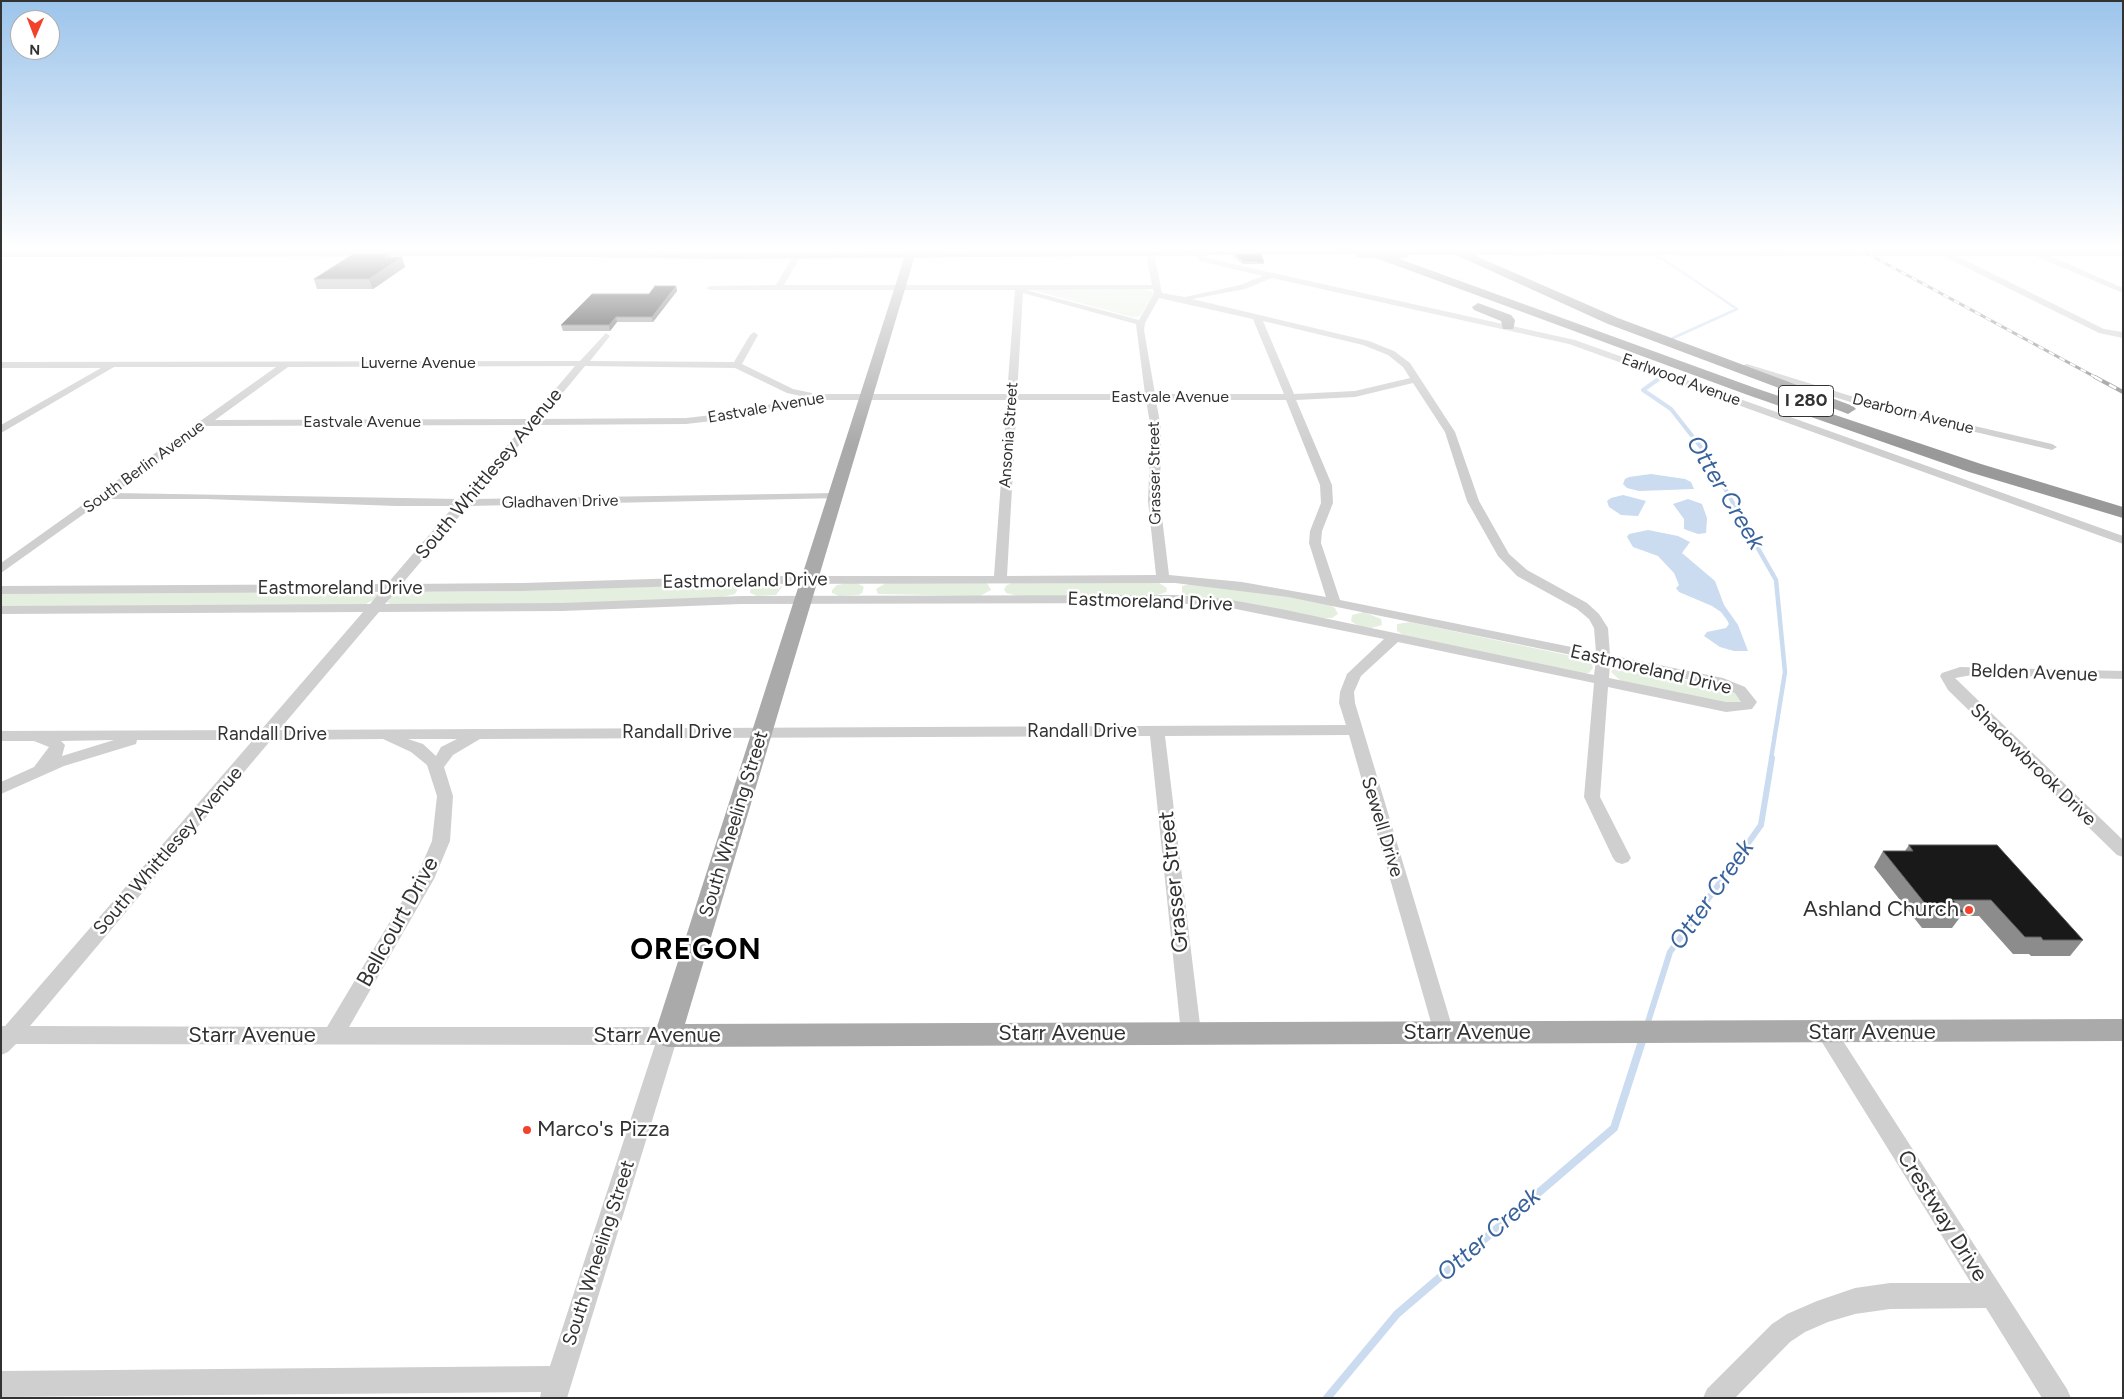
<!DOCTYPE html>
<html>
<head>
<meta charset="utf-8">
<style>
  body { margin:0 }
  #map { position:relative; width:2124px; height:1399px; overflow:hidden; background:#fff; font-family:Figtree,sans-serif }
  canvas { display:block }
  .frame { position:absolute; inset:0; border:2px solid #323232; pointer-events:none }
  .north { position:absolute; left:10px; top:10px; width:50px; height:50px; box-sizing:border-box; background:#fff; border:1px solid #adadad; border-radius:50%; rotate:181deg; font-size:14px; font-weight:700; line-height:20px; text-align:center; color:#323232 }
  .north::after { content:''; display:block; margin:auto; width:18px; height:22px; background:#f2422b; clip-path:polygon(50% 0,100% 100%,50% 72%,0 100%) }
</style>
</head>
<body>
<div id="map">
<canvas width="2124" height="1399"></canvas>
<div class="frame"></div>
<div class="north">N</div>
</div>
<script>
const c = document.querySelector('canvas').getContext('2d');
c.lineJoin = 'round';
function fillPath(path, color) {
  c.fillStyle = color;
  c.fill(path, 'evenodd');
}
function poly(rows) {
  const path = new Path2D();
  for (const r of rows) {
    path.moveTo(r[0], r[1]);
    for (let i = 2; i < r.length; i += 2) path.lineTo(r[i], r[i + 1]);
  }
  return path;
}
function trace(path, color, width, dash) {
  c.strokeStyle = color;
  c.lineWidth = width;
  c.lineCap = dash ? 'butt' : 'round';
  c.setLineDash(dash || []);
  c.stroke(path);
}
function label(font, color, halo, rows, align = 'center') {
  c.font = font + ' Figtree,sans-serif';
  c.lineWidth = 5;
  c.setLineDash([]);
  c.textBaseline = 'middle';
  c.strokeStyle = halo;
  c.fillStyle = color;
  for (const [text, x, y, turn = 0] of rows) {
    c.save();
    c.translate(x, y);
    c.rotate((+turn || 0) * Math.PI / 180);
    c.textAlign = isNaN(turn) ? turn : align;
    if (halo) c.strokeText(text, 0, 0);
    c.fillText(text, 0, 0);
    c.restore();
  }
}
fillPath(poly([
  [1146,289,1154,293,1140,316,1132,317,1032,290],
  [855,582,864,587,862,593,858,595,839,596,832,593,832,590,837,585],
  [1015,582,1159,583,1167,588,1166,592,1155,596,1018,596,1006,593,1004,589,1007,585],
  [774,583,782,587,776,595,757,596,750,593,750,590,756,585],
  [886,583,987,583,991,590,980,596,878,594,876,589],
  [731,584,737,585,738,589,735,594,722,597,579,603,394,605,387,603,392,596,403,592,516,591],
  [1191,584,1279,595,1330,605,1335,608,1338,614,1332,618,1323,618,1185,595,1182,592,1182,586],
  [372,592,378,594,377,598,364,605,1,607,1,593],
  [1364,612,1381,619,1382,625,1371,628,1358,626,1351,621,1352,615],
  [1410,622,1581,658,1592,664,1593,668,1589,673,1580,673,1403,635,1397,631,1397,624],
  [1615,666,1734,690,1744,702,1735,705,1621,681,1611,672]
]), '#e5efe0');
fillPath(poly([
  [1651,474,1685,479,1691,482,1694,489,1639,491,1627,488,1623,484,1625,479,1629,477],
  [1623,495,1646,501,1638,516,1621,515,1609,507,1607,501,1611,498],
  [1688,499,1702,504,1707,518,1706,533,1698,534,1684,529,1684,519,1673,504],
  [1648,530,1678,536,1690,542,1682,553,1715,581,1724,605,1738,625,1748,651,1734,651,1720,647,1704,636,1707,632,1726,628,1729,624,1727,620,1721,612,1712,606,1679,592,1676,588,1679,585,1674,573,1658,556,1633,547,1627,537,1629,534]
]), '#cbdbf0');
trace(poly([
  [1656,257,1663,259,1737,309,1673,338]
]), '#cbdbf0', 2.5);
trace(poly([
  [1660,378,1643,390,1671,409,1704,451,1756,544]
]), '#cbdbf0', 4);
trace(poly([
  [1755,543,1776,580,1785,672,1771,759]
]), '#cbdbf0', 4.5);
trace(poly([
  [1647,1025,1670,952,1761,825,1772,758]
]), '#cbdbf0', 6);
trace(poly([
  [1327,1398,1397,1314,1614,1128,1643,1038]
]), '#cbdbf0', 8);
fillPath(poly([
  [1941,251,1947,251,2104,329,2123,332,2123,338,2099,333,1941,255,1941,251],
  [2033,251,2039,251,2123,288,2123,293,2033,255,2033,251],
  [798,252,802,254,784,285,1152,285,1146,254,1150,252,1154,254,1162,293,1185,297,1240,285,1263,276,1199,261,1196,254,1200,252,1210,259,1575,340,2123,536,2123,544,1569,344,1272,278,1245,289,1192,299,1369,341,1394,351,1410,363,1455,432,1479,501,1509,554,1527,570,1587,603,1599,614,1608,628,1610,655,1723,678,1745,687,1757,702,1752,709,1726,712,1608,687,1600,797,1631,858,1628,862,1622,864,1616,862,1613,858,1584,797,1594,683,1398,642,1361,676,1354,692,1355,703,1454,1033,1451,1039,1444,1042,1437,1039,1434,1033,1349,735,1165,736,1201,1033,1198,1039,1191,1042,1184,1039,1181,1033,1150,736,480,739,453,755,444,767,453,796,450,841,434,879,349,1027,668,1027,675,1030,678,1036,567,1398,540,1398,541,1392,1,1397,1,1371,550,1366,655,1045,16,1044,8,1052,1,1055,1,1026,5,1026,253,740,137,740,136,744,64,766,1,794,1,782,34,767,49,747,34,741,1,741,1,731,261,730,363,612,1,614,1,606,370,604,380,592,1,594,1,586,387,584,454,506,396,506,206,499,105,499,1,573,1,563,276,367,114,367,1,433,1,425,101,368,1,368,1,362,580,361,606,333,610,336,590,361,734,362,750,335,754,332,758,335,742,364,793,389,812,393,813,396,828,394,1007,394,1015,290,710,290,706,288,710,286,776,285,794,254,798,252],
  [1153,289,1154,293,1139,320,1026,290,1153,289],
  [1023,293,1136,324,1145,394,1017,394,1023,293],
  [1159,298,1253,319,1284,394,1155,394,1144,330,1145,323,1159,298],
  [1263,321,1363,345,1388,355,1403,367,1410,378,1355,391,1294,394,1263,321],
  [575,366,530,419,215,420,288,367,575,366],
  [585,366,735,368,787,393,805,397,730,413,686,418,541,419,585,366],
  [1413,383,1445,432,1467,501,1498,556,1517,576,1577,609,1589,619,1594,628,1596,652,1340,600,1321,543,1322,531,1333,503,1332,485,1296,400,1355,397,1413,383],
  [828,400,1007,400,994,576,748,576,523,583,402,584,468,506,841,498,843,496,837,493,474,499,536,425,686,424,730,419,783,406,828,400],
  [1017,400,1146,400,1151,429,1148,501,1156,575,1007,576,1017,400],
  [1156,400,1286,400,1320,485,1321,503,1310,531,1309,543,1326,597,1242,582,1169,575,1160,501,1161,429,1156,400],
  [525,425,460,499,115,493,206,426,525,425],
  [1175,583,1288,597,1596,660,1594,675,1281,609,1226,599,1175,595,741,596,562,603,385,604,396,592,523,591,748,584,1175,583],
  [1175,603,1226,607,1384,639,1347,674,1340,692,1339,703,1346,725,279,730,379,612,562,611,741,604,1175,603],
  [1610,663,1714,685,1735,693,1741,702,1726,702,1609,678,1610,663],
  [383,739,411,752,427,765,437,796,432,841,416,878,327,1027,30,1026,271,740,383,739],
  [408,739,457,739,441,747,436,756,423,744,408,739],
  [114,740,62,756,65,745,61,741,114,740],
  [1747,364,1867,401,2052,444,2057,447,2052,450,1860,405,1744,369,1744,365,1747,364],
  [1960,667,2123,671,2123,679,1972,675,1955,678,2123,840,2123,857,2117,855,1948,690,1940,676,1942,673,1960,667],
  [1827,1024,1834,1027,2067,1389,2071,1398,2042,1398,1986,1308,1890,1309,1855,1314,1828,1322,1805,1332,1790,1342,1735,1398,1703,1398,1707,1389,1772,1324,1787,1314,1817,1301,1855,1288,1890,1283,1971,1283,1820,1039,1817,1033,1820,1027,1827,1024]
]), '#cfcfcf');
fillPath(poly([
  [907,249,917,249,685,1024,2123,1019,2123,1041,668,1047,658,1044,654,1036,907,249],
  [1445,249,2123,250,2123,256,1458,255,1445,249]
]), '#aaa');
fillPath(poly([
  [517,249,727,253,1372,249,1755,388,1981,464,2123,507,2123,518,1969,472,1745,394,1365,254,727,259,499,256,1,257,1,251,517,249],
  [1403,249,1462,250,1618,318,1853,406,1856,409,1848,414,1843,412,1608,324,1456,255,1404,255,1398,252,1403,249],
  [1478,303,1511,315,1515,320,1514,326,1513,329,1503,329,1501,321,1474,310,1472,307,1478,303]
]), '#999');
const railFar1 = poly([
  [1859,249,2097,378]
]);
const rail = poly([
  [2095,377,2123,392]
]);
trace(railFar1, '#878787', 3);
trace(rail, '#878787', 4);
trace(railFar1, '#fff', 2, [6]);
trace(rail, '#fff', 2.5, [8]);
trace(poly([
  [1361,252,1404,252]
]), '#999', 12);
fillPath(poly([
  [390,254,391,257,402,257,405,267,373,289,317,289,314,279],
  [1234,254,1264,262,1264,264,1243,264,1233,257],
  [676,286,677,291,653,322,617,322,610,331,563,331,561,325,649,294],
  [1909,845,2083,940,2070,956,2031,956,2029,954,2013,954,1979,916,1961,916,1952,928,1922,928,1874,867,1883,851,1905,851]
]), '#8c8c8c');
fillPath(poly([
  [390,254,393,263,402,257,405,267,373,289,369,279,385,257],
  [676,286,677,291,653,322,652,317],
  [616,317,617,322,610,331,609,325]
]), '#5e5e5e');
const building = poly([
  [353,254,390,254,385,257,402,257,369,279,314,279,353,254],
  [1234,254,1261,254,1264,262,1243,261,1234,254],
  [655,286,676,286,652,317,616,317,609,325,561,325,592,294,649,294,655,286],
  [1909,845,1997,845,2083,940,2043,940,2041,937,2025,937,1991,900,1953,900,1963,912,1932,912,1883,851,1913,851,1909,845]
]);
fillPath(building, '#191919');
trace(building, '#5e5e5e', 1);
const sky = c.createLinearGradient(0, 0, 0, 445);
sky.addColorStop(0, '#9cc4eb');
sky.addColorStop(0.56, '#fff');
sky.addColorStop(1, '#ffffff00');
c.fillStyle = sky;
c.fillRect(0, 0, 2124, 445);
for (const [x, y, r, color] of [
  [1969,910,5,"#f2422b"],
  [527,1130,5,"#f2422b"]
]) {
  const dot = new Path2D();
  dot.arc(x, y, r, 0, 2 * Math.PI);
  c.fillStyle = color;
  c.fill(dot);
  trace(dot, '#fff', 2);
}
label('16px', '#323232', '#fff', [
  ["Luverne Avenue",418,363],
  ["Earlwood Avenue",1681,380,20],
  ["Eastvale Avenue",1170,397],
  ["Eastvale Avenue",766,408,-10],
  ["Dearborn Avenue",1913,414,14],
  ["Eastvale Avenue",362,422],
  ["Ansonia Street",1009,435,-86],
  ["South Berlin Avenue",144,467,-36],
  ["Grasser Street",1155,473,-91],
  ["Gladhaven Drive",560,502,-1]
]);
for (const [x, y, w] of [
  [1806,401,55]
]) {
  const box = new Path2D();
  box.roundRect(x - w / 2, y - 15.5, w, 31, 4);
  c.fillStyle = '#fff';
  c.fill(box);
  trace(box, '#323232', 1);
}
label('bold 18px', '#323232', null, [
  ["I 280",1806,401]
]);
label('19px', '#323232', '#fff', [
  ["South Whittlesey Avenue",489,474,-50],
  ["Eastmoreland Drive",745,581,-1],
  ["Eastmoreland Drive",340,588],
  ["Eastmoreland Drive",1150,602,2],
  ["Eastmoreland Drive",1651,670,13],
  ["Belden Avenue",2034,673,2],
  ["Randall Drive",1082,731],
  ["Randall Drive",677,732],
  ["Randall Drive",272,734],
  ["Shadowbrook Drive",2033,765,44],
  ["South Wheeling Street",734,824,-73],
  ["Sewell Drive",1382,827,73],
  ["South Whittlesey Avenue",168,851,-49],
  ["South Wheeling Street",599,1253,-72]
]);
label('22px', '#323232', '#fff', [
  ["Grasser Street",1174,882,-96],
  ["Bellcourt Drive",398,922,-61],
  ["Starr Avenue",1467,1033],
  ["Starr Avenue",1872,1033],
  ["Starr Avenue",1062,1034],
  ["Starr Avenue",252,1036],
  ["Starr Avenue",657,1036],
  ["Crestway Drive",1942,1216,58]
]);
label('22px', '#323232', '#fff', [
  ["Ashland Church",1959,910],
  ["Marco's Pizza",537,1130,"left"]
], 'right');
label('italic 24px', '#38629c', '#fff', [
  ["Otter Creek",1725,493,59],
  ["Otter Creek",1712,895,-55],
  ["Otter Creek",1489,1235,-41]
]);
c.letterSpacing = '1px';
label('bold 29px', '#000', '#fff', [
  ["OREGON",696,951]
]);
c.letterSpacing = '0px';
</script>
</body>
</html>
